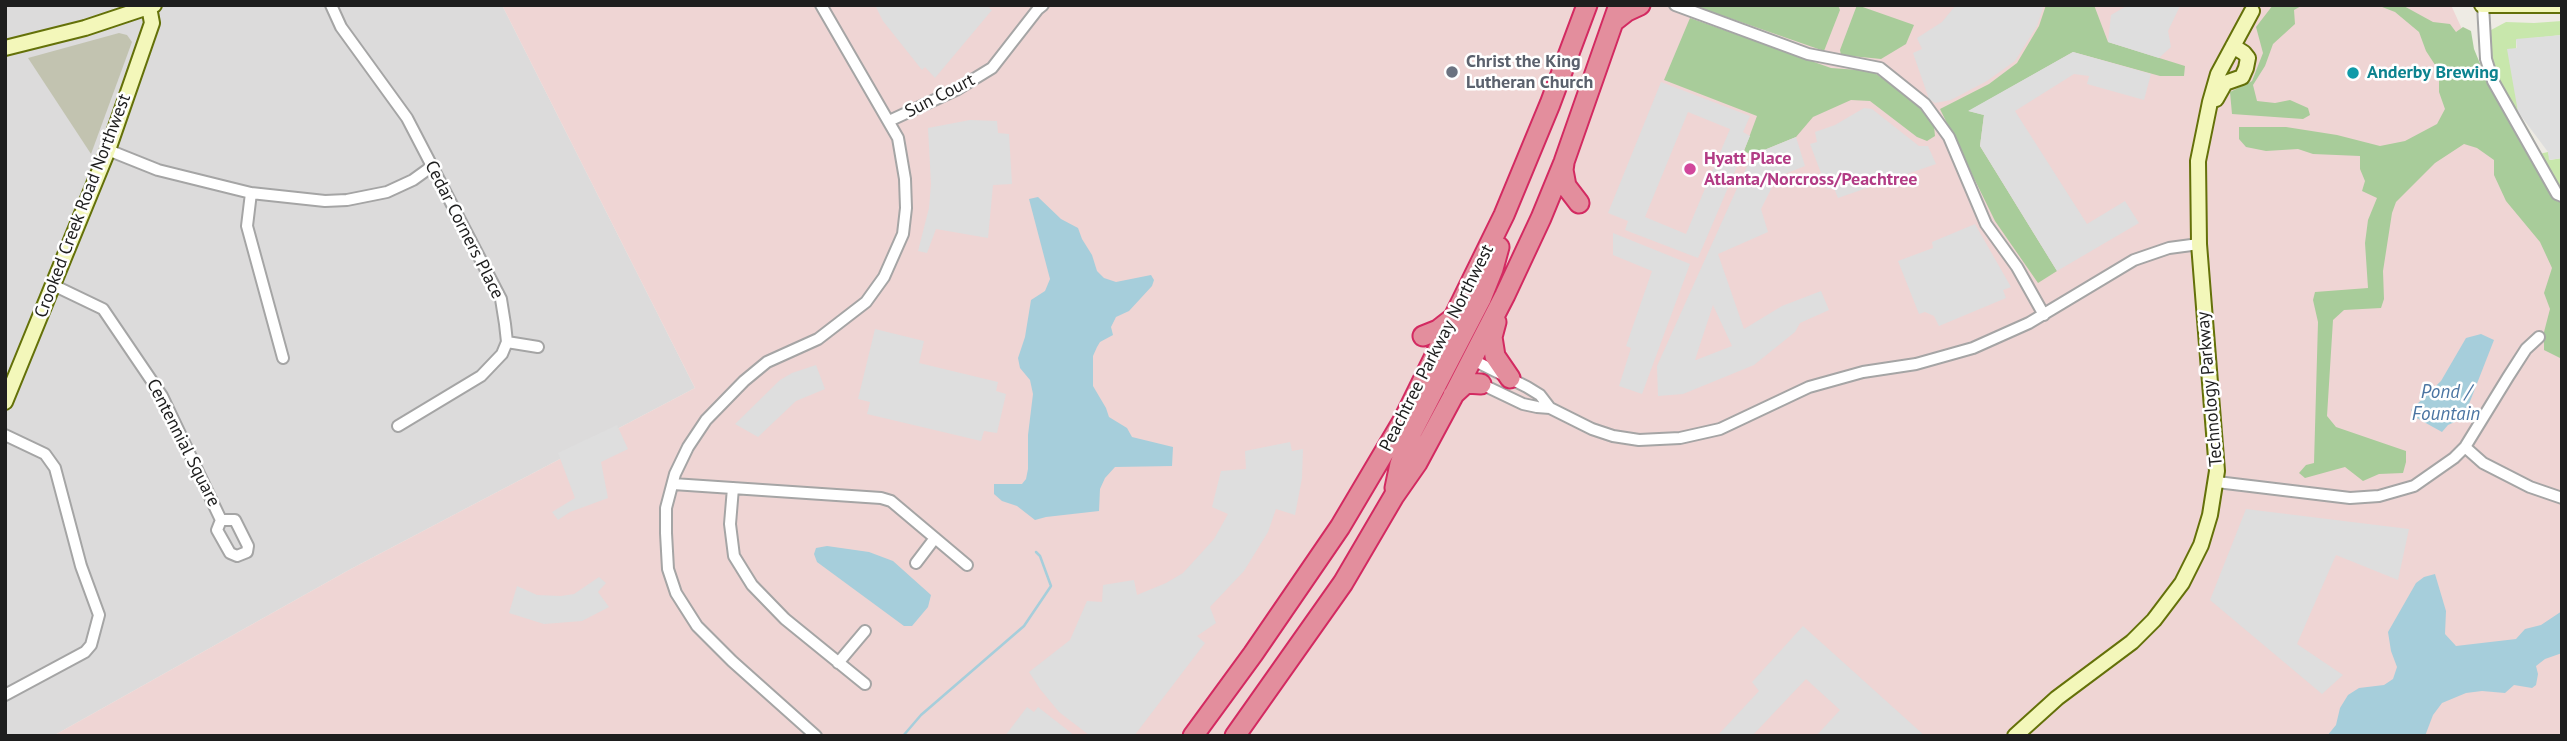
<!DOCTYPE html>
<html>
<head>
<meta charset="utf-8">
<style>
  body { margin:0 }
  #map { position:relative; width:2567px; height:741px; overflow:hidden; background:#eeebe4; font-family:"PT Sans",sans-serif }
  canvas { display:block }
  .frame { position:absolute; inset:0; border:7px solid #1e1e1e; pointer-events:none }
</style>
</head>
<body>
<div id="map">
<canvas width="2567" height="741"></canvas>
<div class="frame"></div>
</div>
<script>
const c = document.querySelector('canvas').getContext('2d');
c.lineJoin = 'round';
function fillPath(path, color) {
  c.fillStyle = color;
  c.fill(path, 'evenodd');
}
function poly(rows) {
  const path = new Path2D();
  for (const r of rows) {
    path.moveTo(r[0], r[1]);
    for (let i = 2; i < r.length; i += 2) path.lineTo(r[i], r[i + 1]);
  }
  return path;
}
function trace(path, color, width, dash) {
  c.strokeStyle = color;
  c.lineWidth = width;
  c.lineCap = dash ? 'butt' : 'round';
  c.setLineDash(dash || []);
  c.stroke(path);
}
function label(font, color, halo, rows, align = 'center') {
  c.font = font + ' "PT Sans",sans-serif';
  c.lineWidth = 5;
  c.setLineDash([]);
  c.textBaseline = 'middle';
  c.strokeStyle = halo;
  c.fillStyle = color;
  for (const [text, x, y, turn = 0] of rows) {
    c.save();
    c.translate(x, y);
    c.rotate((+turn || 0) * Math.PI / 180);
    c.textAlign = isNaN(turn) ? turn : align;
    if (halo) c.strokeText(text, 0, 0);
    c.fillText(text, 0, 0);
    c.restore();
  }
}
fillPath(poly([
  [5,5,502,5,695,388,349,570,53,736,5,736]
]), '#dcdbdb');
fillPath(poly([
  [502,5,2451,5,2562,248,2562,736,53,736,349,570,695,388]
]), '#efd5d4');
fillPath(poly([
  [119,33,127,35,132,42,91,154,28,58]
]), '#c2c3b0');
fillPath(poly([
  [2562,21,2562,35,2516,40,2518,112,2534,139,2531,141,2495,74,2491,58,2491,30,2506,22,2534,23],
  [2548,152,2550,160,2562,158,2562,189,2539,154]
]), '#c8e7ac');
fillPath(poly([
  [1692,5,1838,5,1840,10,1824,51],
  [1857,5,1914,25,1906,44,1881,59,1841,55,1840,50],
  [2046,5,2094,5,2108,42,2185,66,2184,76,2160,76,2073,52,1969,111,1984,115,1980,146,2057,271,2038,283,1995,221,1940,109,1989,84,2017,63,2039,26],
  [2273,5,2303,5,2294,10,2295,24,2273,44,2265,66,2253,85,2257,101,2275,103,2290,100,2308,108,2310,115,2303,119,2232,114,2230,92,2252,81,2263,53,2256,27],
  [2377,5,2402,5,2433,22,2450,24,2456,32,2463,27,2471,31,2474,49,2483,71,2550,193,2557,201,2562,203,2562,359,2544,350,2544,332,2550,309,2544,293,2552,268,2540,242,2506,201,2494,175,2494,160,2477,148,2464,144,2435,163,2396,202,2392,213,2383,271,2384,299,2381,308,2344,310,2333,320,2327,416,2336,427,2406,451,2406,462,2403,473,2379,474,2363,481,2345,467,2305,478,2299,473,2306,465,2314,463,2318,322,2313,300,2315,292,2368,288,2365,243,2368,220,2377,198,2362,191,2365,181,2360,169,2360,156,2313,154,2298,149,2266,151,2246,147,2239,139,2239,127,2286,127,2337,135,2380,146,2405,141,2437,124,2445,109,2439,92,2439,71,2426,51,2419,32,2395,12],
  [1690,18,1831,68,1872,71,1915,102,1934,126,1935,136,1927,141,1917,137,1870,101,1851,100,1813,117,1796,137,1752,155,1744,151,1757,116,1664,80]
]), '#a8cc9a');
fillPath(poly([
  [875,5,986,5,992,10,935,78,925,67,922,70,883,21],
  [1956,5,2044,5,2037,26,2015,61,1987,81,1951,100,1935,103,1929,99,1913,53,1922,49,1917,38,1942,22],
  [2128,5,2180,6,2168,31,2171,47,2159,58,2108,42,2111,15],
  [2562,35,2562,158,2549,160,2548,152,2518,112,2507,49,2517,48,2516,39],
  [2073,52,2151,74,2144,100,2087,84,2089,76,2074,74,2015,111,2087,224,2125,201,2139,223,2057,271,1980,146,1984,115,1968,111],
  [1661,82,1750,116,1743,132,1750,136,1698,258,1625,230,1628,221,1608,213],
  [1688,112,1730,129,1686,234,1645,217],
  [1864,108,1872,109,1919,146,1928,146,1936,164,1838,198,1834,188,1827,189,1810,144,1817,142,1815,132,1835,125],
  [970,120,997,121,998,133,1009,134,1012,184,993,185,988,238,936,229,927,253,918,251,929,208,931,184,928,128],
  [1796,137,1805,166,1777,177,1761,209,1768,232,1718,254,1744,329,1782,306,1821,291,1829,310,1800,323,1795,332,1754,365,1683,394,1658,396,1657,366,1752,155],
  [1713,305,1732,346,1696,360,1695,360],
  [1975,224,2011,287,2003,290,2006,298,1939,326,1934,316,1925,312,1919,314,1898,261,1933,248,1932,242],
  [1613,233,1690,264,1642,394,1619,386,1631,348,1626,346,1652,271,1613,255],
  [875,329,924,341,919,363,998,382,996,391,1006,394,997,433,984,431,981,441,867,414,870,402,858,399],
  [816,365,825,389,796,401,758,437,735,424,780,380,792,373],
  [617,425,628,449,601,462,608,498,570,512,558,520,552,512,575,498,558,453],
  [1290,442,1292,451,1303,449,1302,478,1295,515,1276,509,1268,532,1244,571,1210,607,1216,623,1197,636,1205,643,1134,736,1089,735,1059,712,1040,689,1029,672,1070,640,1087,601,1102,602,1103,585,1134,580,1137,595,1166,583,1183,573,1214,539,1228,514,1212,507,1221,471,1246,469,1245,451],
  [2246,509,2409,529,2398,580,2336,555,2297,644,2343,675,2322,694,2210,600],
  [599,577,606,583,598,592,609,607,582,621,544,624,509,613,517,586,537,595,561,596,574,594],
  [1803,626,1925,736,1816,736,1840,710,1806,679,1752,736,1718,735,1759,691,1752,682],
  [1027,707,1034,712,1038,707,1075,736,1005,736]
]), '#dedede');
fillPath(poly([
  [1038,197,1061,219,1078,228,1082,239,1092,255,1097,271,1104,278,1116,282,1151,275,1154,280,1152,286,1129,311,1116,317,1111,327,1113,335,1100,342,1097,347,1093,356,1093,386,1106,408,1109,417,1127,428,1132,437,1173,447,1172,466,1115,467,1105,478,1100,489,1099,511,1046,517,1035,520,1017,506,1002,501,994,494,994,484,1022,484,1026,479,1028,469,1028,435,1033,394,1030,380,1020,368,1018,358,1025,337,1031,300,1045,291,1050,279,1029,199],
  [2481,334,2494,340,2469,404,2459,420,2448,425,2442,432,2415,417,2411,410,2441,381,2466,338],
  [827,546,869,552,893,561,931,595,928,607,912,626,904,626,817,562,814,554,816,548],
  [2435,574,2446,611,2445,634,2456,646,2516,639,2525,629,2541,625,2562,611,2562,653,2545,659,2536,666,2538,674,2536,685,2532,688,2514,685,2505,693,2482,691,2466,693,2442,703,2433,715,2425,736,2327,736,2336,725,2340,708,2348,695,2359,688,2384,685,2393,679,2397,667,2391,651,2388,632,2416,583,2424,577]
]), '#a6cedb');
trace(poly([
  [903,736,921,715,1024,626,1051,586,1040,556,1036,552]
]), '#a6cedb', 2.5);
const street = poly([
  [331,5,341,27,407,118,501,299,505,324,507,342,502,354,481,376,398,426],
  [1675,5,1808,54,1880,68,1925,104,1949,137,1986,224,2017,267,2044,315],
  [2483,5,2486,59,2493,81,2557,194,2562,196],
  [889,121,956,90,992,68,1038,9,1043,5],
  [108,150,158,170,251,193,325,201,347,200,387,192,413,180,431,167],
  [251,193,247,226,283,358],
  [53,285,103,309,162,396,221,520],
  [507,342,538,347],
  [1469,358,1527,387,1540,395,1550,408,1592,429,1613,436,1639,440,1680,438,1720,429,1809,387,1863,372,1916,364,1973,348,2029,323,2134,260,2169,248,2199,244],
  [1477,382,1523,404,1537,407,1550,408],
  [5,435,45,454,55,468,81,566,99,615,91,645,85,652,5,695],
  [2465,447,2483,463,2530,487,2562,498],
  [2217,482,2350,498,2379,496,2414,486,2454,458,2465,447,2508,377,2526,349,2539,337],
  [673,484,881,498,891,501,967,565],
  [733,488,730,524,734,556,752,585,785,619,865,684],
  [221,520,235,520,248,546,247,552,237,556,230,553,217,530,221,520],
  [916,563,935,538],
  [838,663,865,631],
  [816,736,732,661,697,626,676,593,668,569,666,533,666,508,675,474,688,447,706,420,744,381,767,362,818,339,866,302,884,277,903,234,906,208,905,179,898,138,821,5]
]);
const secondary = poly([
  [2482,5,2561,5],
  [5,48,85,28,154,5],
  [2216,99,2225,83,2242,77,2246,68,2248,58,2244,53,2233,46],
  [5,402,108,150,152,23,149,7],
  [2015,736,2057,698,2132,642,2154,620,2182,583,2201,545,2210,515,2217,471,2199,244,2198,161,2210,102,2218,74,2252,11]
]);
const highway = poly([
  [1613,22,1627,11,1640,5],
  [1564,163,1563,170,1566,186,1579,203],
  [1496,322,1492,337,1495,356,1510,378],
  [1423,336,1438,330,1452,319],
  [1453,395,1466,383,1481,384],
  [1395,488,1400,464,1412,432,1481,299,1493,269,1499,247],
  [1193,736,1253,654,1340,527,1404,419,1504,215,1550,104,1587,5],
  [1235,736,1343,583,1394,496,1417,463,1453,396,1505,295,1541,218,1564,162,1619,5]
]);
trace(street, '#a5a5a5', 14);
trace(secondary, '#647109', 18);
trace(highway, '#d32a61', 23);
trace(street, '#fff', 10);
trace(secondary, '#f3f7ba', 14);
trace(highway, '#e38e9d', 19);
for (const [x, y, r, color] of [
  [1452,72,7,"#6b7280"],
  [2353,73,7,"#0f9aa8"],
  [1690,169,7,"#d1479c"]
]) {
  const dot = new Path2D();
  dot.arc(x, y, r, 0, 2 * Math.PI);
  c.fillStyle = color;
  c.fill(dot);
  trace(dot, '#fff', 2.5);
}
label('bold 18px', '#5b616d', '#fff', [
  ["Christ the King",1466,62],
  ["Lutheran Church",1466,83]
], 'left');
label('bold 18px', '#0d838f', '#fff', [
  ["Anderby Brewing",2367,73]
], 'left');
label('18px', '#1e1e1e', '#fff', [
  ["Sun Court",940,96,-27],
  ["Crooked Creek Road Northwest",83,206,-69],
  ["Cedar Corners Place",464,230,63],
  ["Peachtree Parkway Northwest",1437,348,-63],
  ["Technology Parkway",2210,389,-95],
  ["Centennial Square",183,443,63]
]);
label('bold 18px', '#b23c85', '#fff', [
  ["Hyatt Place",1704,159],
  ["Atlanta/Norcross/Peachtree",1704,180]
], 'left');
label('italic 19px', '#4b75a2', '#fff', [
  ["Pond /",2446,393],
  ["Fountain",2446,415]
]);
</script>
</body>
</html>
